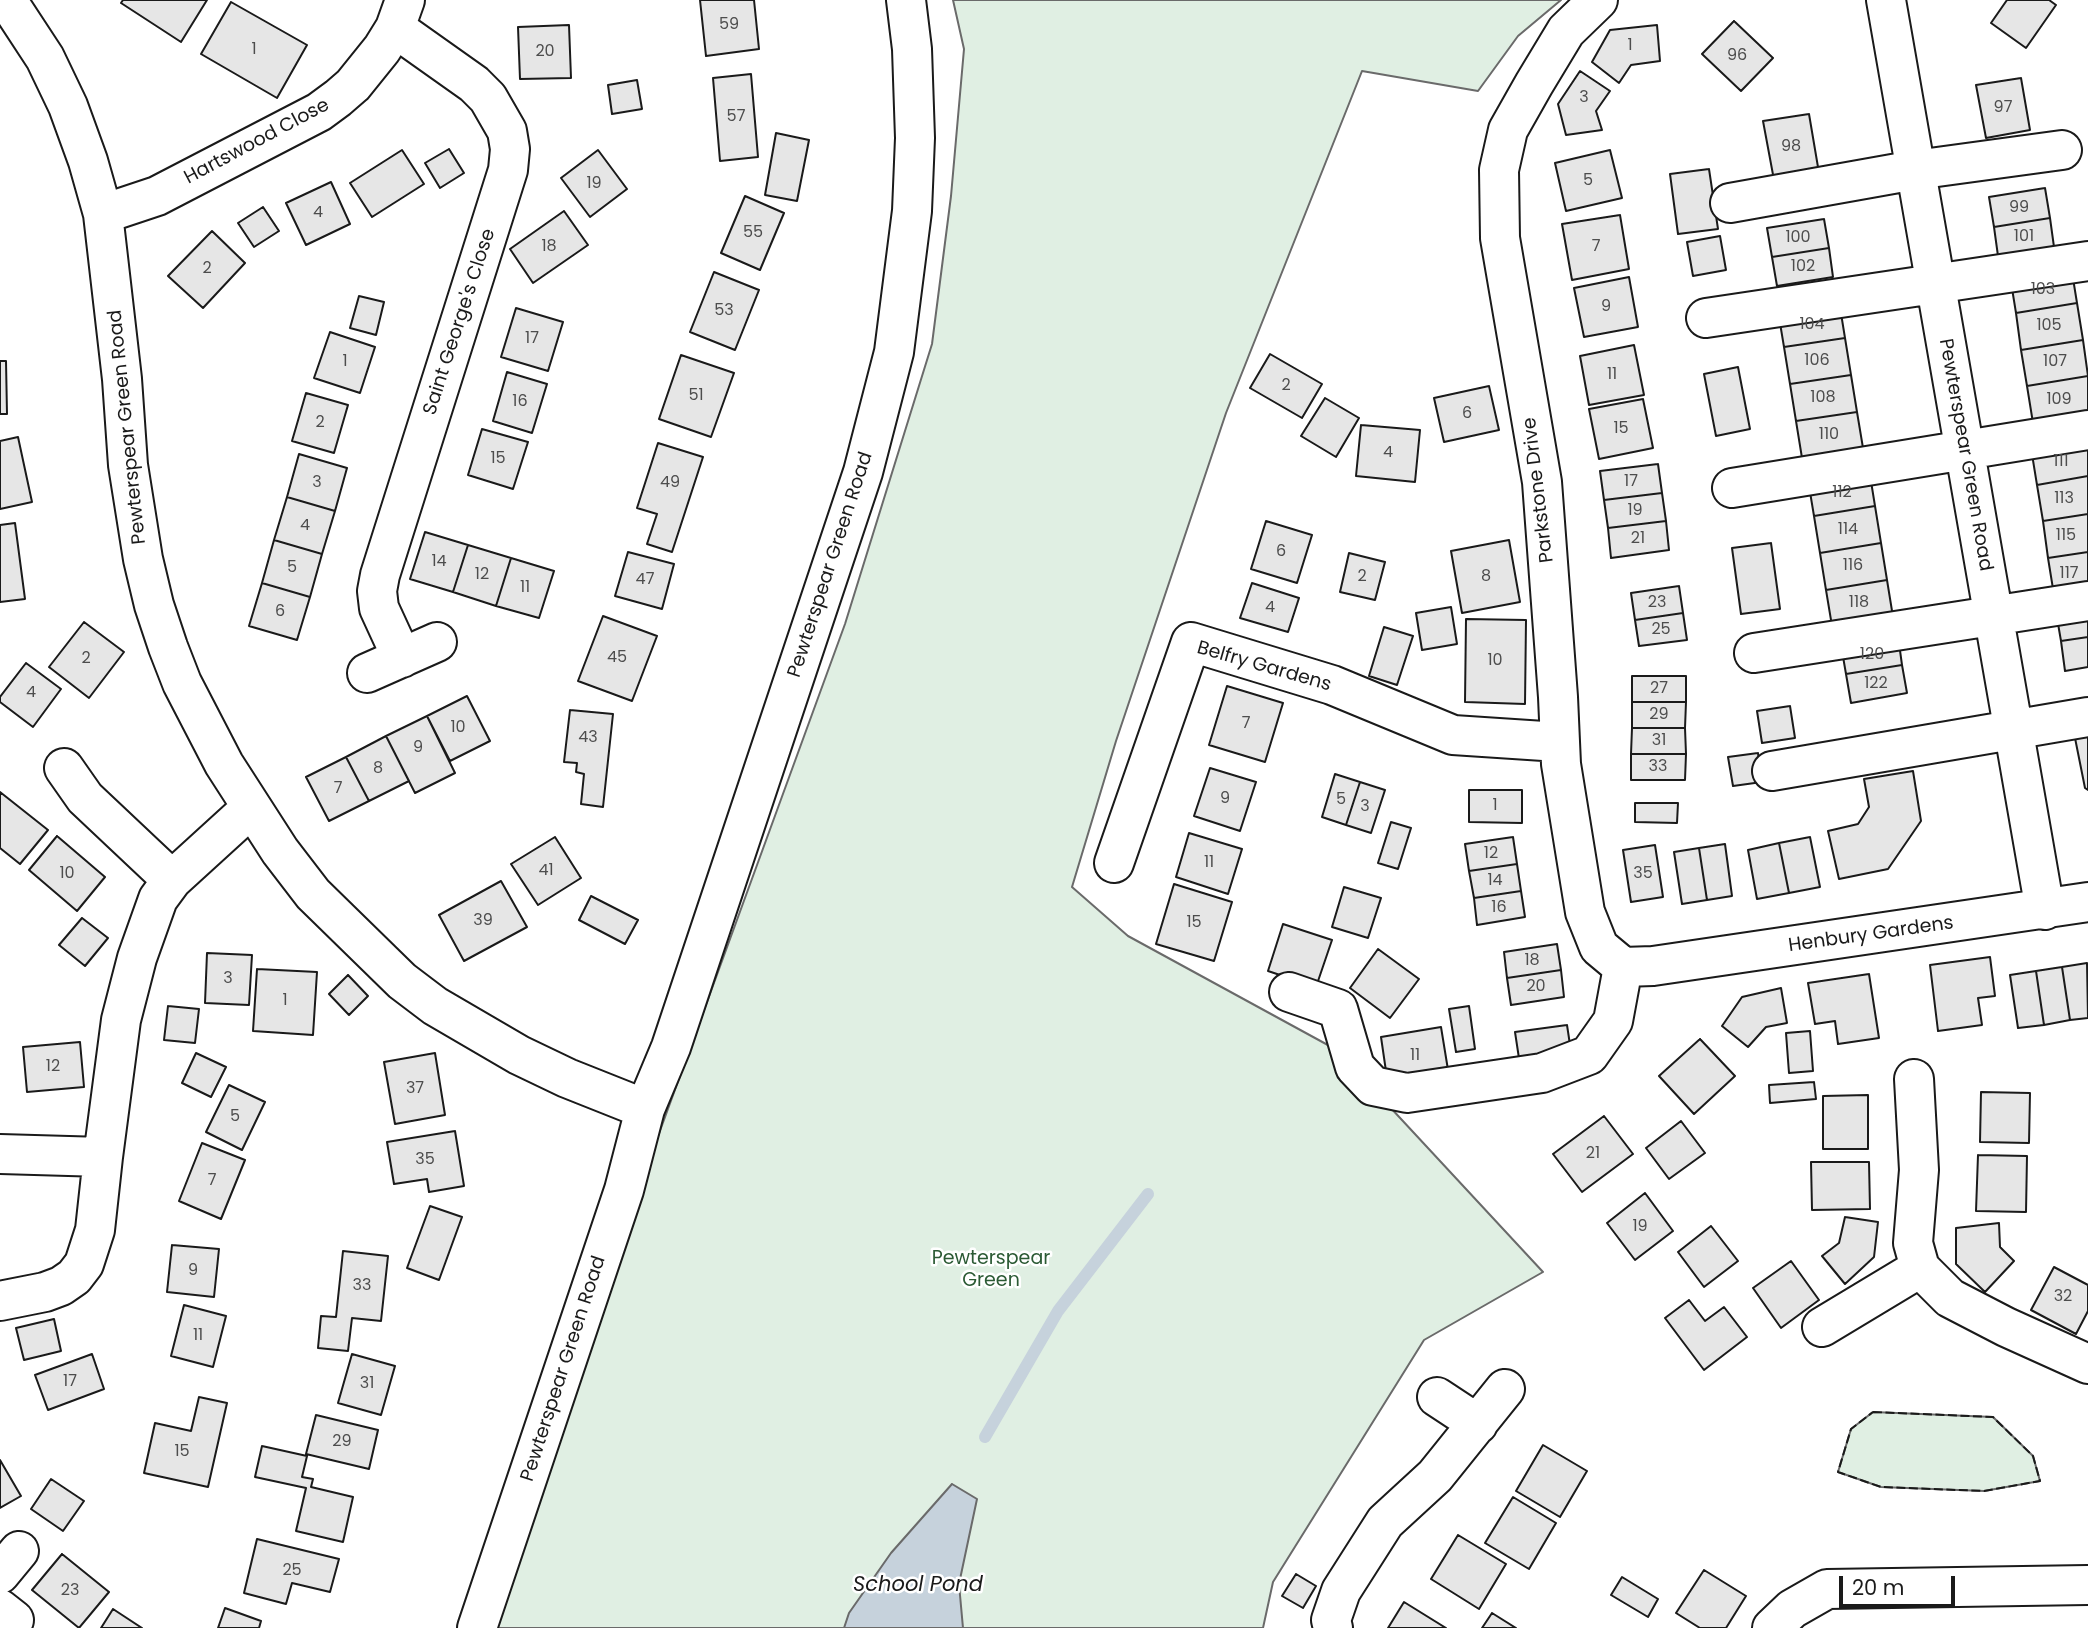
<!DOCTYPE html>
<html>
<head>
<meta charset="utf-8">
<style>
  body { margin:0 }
  #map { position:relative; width:2088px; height:1628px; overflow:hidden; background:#fff; font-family:Poppins,sans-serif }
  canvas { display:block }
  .scale { position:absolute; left:1839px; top:1576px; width:116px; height:32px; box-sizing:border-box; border:4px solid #1a1a1a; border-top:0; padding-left:9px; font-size:21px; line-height:24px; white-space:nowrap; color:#1a1a1a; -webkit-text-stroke:5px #fff; paint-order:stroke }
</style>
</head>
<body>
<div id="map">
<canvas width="2088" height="1628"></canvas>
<div class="scale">20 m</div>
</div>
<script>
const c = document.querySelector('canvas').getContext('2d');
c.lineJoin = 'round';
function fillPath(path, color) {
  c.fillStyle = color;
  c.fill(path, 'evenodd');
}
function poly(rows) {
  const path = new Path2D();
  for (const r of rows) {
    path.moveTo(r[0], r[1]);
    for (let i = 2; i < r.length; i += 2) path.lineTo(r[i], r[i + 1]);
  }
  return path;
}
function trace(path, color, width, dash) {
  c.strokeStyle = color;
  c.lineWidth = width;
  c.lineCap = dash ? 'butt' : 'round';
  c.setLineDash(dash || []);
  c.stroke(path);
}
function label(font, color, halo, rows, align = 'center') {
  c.font = font + ' Poppins,sans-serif';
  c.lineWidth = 5;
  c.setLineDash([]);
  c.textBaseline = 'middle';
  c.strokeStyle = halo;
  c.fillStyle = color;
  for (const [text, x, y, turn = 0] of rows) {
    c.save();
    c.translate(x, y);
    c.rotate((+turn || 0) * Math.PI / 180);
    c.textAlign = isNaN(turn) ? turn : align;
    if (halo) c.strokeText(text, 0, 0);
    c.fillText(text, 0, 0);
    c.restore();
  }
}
const green = poly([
  [953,0,1561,0,1518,36,1478,91,1362,71,1226,413,1116,741,1072,887,1128,936,1337,1050,1543,1272,1424,1340,1273,1582,1263,1628,482,1628,661,1128,845,624,932,344,951,196,964,49,953,0],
  [1873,1412,1993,1417,2033,1456,2040,1481,1984,1491,1881,1487,1838,1472,1851,1429,1873,1412]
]);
fillPath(green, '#e0efe3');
trace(green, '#6a6a6a', 2);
const water = poly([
  [952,1484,977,1499,959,1584,963,1628,844,1628,849,1613,891,1553,952,1484]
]);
fillPath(water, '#c6d2dc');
trace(water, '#6a6a6a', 2);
trace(poly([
  [985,1437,1058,1311,1148,1194]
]), '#c6d2dc', 12);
const building = poly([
  [123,0,207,0,181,42,121,3,123,0],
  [700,0,754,0,759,49,706,56,700,0],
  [2007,0,2049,0,2056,5,2026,48,1991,23,2007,0],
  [231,2,307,45,277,98,201,54,231,2],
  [1734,21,1773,58,1741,91,1702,54,1734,21],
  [569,25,571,78,520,79,518,27,569,25],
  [1657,25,1660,61,1631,65,1619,83,1592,62,1610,30,1657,25],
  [1580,71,1610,91,1596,111,1602,130,1566,135,1558,104,1580,71],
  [751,74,758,157,720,161,713,78,751,74],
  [2021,78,2030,130,1986,138,1976,85,2021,78],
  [637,80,642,109,612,114,608,85,637,80],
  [1809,114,1819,173,1774,180,1763,121,1809,114],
  [776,133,809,140,797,201,765,195,776,133],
  [449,149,464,173,440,188,425,163,449,149],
  [402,150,424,184,372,217,350,183,402,150],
  [598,150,627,189,590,217,561,178,598,150],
  [1610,150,1622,198,1566,211,1555,163,1610,150],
  [1709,169,1718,229,1678,234,1670,174,1709,169],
  [331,182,350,224,306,245,286,203,331,182],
  [2045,188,2050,218,1994,227,1989,197,2045,188],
  [745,196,784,213,760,270,721,253,745,196],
  [263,207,279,231,254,247,238,223,263,207],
  [564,211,588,245,533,283,510,249,564,211],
  [1620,215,1629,269,1572,280,1562,224,1620,215],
  [2050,218,2054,247,1998,256,1994,227,2050,218],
  [1824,219,1829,248,1772,257,1767,228,1824,219],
  [212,231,245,263,203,308,168,276,212,231],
  [1720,236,1726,270,1693,276,1687,242,1720,236],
  [1829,248,1833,277,1777,286,1772,257,1829,248],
  [2071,266,2077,303,2016,313,2010,276,2071,266],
  [714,272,759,290,735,350,690,332,714,272],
  [1629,277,1638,327,1584,337,1574,288,1629,277],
  [359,296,384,302,376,335,350,328,359,296],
  [1839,301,1845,338,1784,347,1778,311,1839,301],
  [2077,303,2083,340,2021,350,2016,313,2077,303],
  [516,308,563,322,548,371,501,357,516,308],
  [330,332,375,347,360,393,314,378,330,332],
  [1845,338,1851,375,1790,384,1784,347,1845,338],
  [2083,340,2088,376,2027,386,2021,350,2083,340],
  [1634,345,1644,395,1589,405,1580,356,1634,345],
  [1270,354,1322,384,1302,418,1250,388,1270,354],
  [681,355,734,373,711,437,659,419,681,355],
  [0,361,6,361,7,414,0,414,0,361],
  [1738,367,1750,429,1716,436,1704,374,1738,367],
  [507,372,547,384,532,433,493,421,507,372],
  [1851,375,1857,412,1796,421,1790,384,1851,375],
  [2088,376,2088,414,2033,423,2027,386,2088,376],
  [1489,386,1499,430,1444,442,1434,398,1489,386],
  [306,393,348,405,334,453,292,441,306,393],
  [1325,398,1359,418,1336,457,1301,436,1325,398],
  [1643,399,1653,448,1599,459,1589,409,1643,399],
  [1857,412,1863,448,1802,458,1796,421,1857,412],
  [1361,425,1420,430,1415,482,1356,476,1361,425],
  [482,429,528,442,513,489,468,475,482,429],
  [18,437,32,502,0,509,0,441,18,437],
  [2088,439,2088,476,2037,485,2031,448,2088,439],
  [658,443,703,457,672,552,647,544,657,514,637,508,658,443],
  [299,454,347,468,335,511,287,497,299,454],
  [1658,464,1662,493,1604,500,1600,471,1658,464],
  [1869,469,1875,506,1814,516,1808,480,1869,469],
  [2088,476,2088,514,2043,521,2037,485,2088,476],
  [1662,493,1666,521,1608,528,1604,500,1662,493],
  [287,497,335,511,322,554,274,540,287,497],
  [1875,506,1881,543,1820,553,1814,516,1875,506],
  [2088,514,2088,552,2048,558,2043,521,2088,514],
  [1266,521,1312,535,1297,583,1251,569,1266,521],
  [1666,521,1669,550,1611,558,1608,528,1666,521],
  [15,523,25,599,0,602,0,525,15,523],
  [425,532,468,545,453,592,410,579,425,532],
  [274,540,322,554,310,597,262,583,274,540],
  [1509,540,1520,602,1462,613,1451,551,1509,540],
  [1771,543,1780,609,1741,614,1732,548,1771,543],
  [1881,543,1887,580,1826,590,1820,553,1881,543],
  [468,545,511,558,496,606,453,592,468,545],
  [628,552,674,564,662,609,615,596,628,552],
  [2088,552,2088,589,2054,595,2048,558,2088,552],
  [1349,553,1385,562,1375,600,1340,592,1349,553],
  [511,558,554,571,539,618,496,606,511,558],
  [1887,580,1893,617,1832,626,1826,590,1887,580],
  [262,583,310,597,297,640,249,626,262,583],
  [1252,583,1299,598,1288,632,1240,618,1252,583],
  [1679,586,1683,613,1635,620,1631,593,1679,586],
  [1451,607,1457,644,1422,650,1416,613,1451,607],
  [2088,607,2088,637,2061,641,2056,612,2088,607],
  [1683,613,1687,640,1639,646,1635,620,1683,613],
  [603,616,657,636,632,701,578,681,603,616],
  [1466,619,1526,620,1525,704,1465,702,1466,619],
  [84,622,124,652,89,698,49,667,84,622],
  [1384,627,1413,636,1397,685,1369,676,1384,627],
  [1898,636,1902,665,1846,674,1841,645,1898,636],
  [2088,637,2088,667,2065,671,2061,641,2088,637],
  [26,663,61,689,33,727,0,702,0,697,26,663],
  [1902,665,1907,693,1851,703,1846,674,1902,665],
  [1632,676,1686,676,1686,702,1632,702,1632,676],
  [1227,686,1283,703,1265,762,1209,745,1227,686],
  [467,696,490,741,450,761,427,716,467,696],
  [1632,702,1686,702,1685,728,1632,728,1632,702],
  [1790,706,1795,738,1762,743,1757,711,1790,706],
  [570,710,613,714,603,807,581,804,584,774,576,772,577,763,564,762,570,710],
  [427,716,455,773,415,793,386,736,427,716],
  [1632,728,1685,728,1686,754,1631,754,1632,728],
  [386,736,409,781,369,801,346,757,386,736],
  [2088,736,2088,790,2085,788,2075,738,2088,736],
  [1758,753,1762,782,1733,786,1728,757,1758,753],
  [1631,754,1686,754,1685,780,1631,780,1631,754],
  [346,757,369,801,329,821,306,777,346,757],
  [1210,768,1256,782,1240,831,1194,816,1210,768],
  [1913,771,1921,821,1888,869,1839,879,1828,831,1858,824,1869,807,1864,779,1913,771],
  [1335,774,1360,782,1346,825,1322,817,1335,774],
  [1360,782,1385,790,1371,833,1346,825,1360,782],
  [1469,790,1522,790,1522,823,1469,822,1469,790],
  [0,792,48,830,20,864,0,848,0,792],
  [1635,803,1678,803,1677,823,1635,822,1635,803],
  [1391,822,1411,828,1398,869,1378,863,1391,822],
  [1189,833,1242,849,1228,894,1176,877,1189,833],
  [57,836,105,877,77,911,29,870,57,836],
  [555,837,581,878,538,905,511,864,555,837],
  [1513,837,1517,864,1469,871,1465,844,1513,837],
  [1810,837,1820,887,1789,893,1779,843,1810,837],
  [1779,843,1789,893,1757,899,1748,850,1779,843],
  [1725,844,1732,896,1707,900,1699,848,1725,844],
  [1655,845,1663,897,1631,902,1623,850,1655,845],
  [1699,848,1707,900,1682,904,1674,852,1699,848],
  [1517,864,1521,891,1474,898,1469,871,1517,864],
  [501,881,527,927,464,961,439,915,501,881],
  [1174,884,1232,902,1214,961,1156,944,1174,884],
  [1344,887,1381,898,1368,938,1332,927,1344,887],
  [1521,891,1525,917,1477,925,1474,898,1521,891],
  [591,896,638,920,625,944,579,920,591,896],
  [82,918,108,938,85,966,59,945,82,918],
  [1283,924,1332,940,1316,987,1268,971,1283,924],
  [1557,944,1561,970,1507,978,1504,952,1557,944],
  [1378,949,1419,979,1390,1018,1350,988,1378,949],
  [207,953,252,955,249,1005,205,1003,207,953],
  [1990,957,1995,996,1978,998,1982,1025,1938,1031,1930,965,1990,957],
  [2087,963,2088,1018,2070,1020,2062,967,2087,963],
  [2062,967,2070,1020,2044,1025,2036,971,2062,967],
  [257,969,317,972,313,1035,253,1031,257,969],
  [1561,970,1564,997,1511,1005,1507,978,1561,970],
  [2036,971,2044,1025,2018,1028,2010,975,2036,971],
  [1869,974,1879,1038,1838,1044,1835,1021,1815,1024,1808,983,1869,974],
  [348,975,368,996,349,1015,329,994,348,975],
  [1781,988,1787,1023,1766,1027,1748,1047,1722,1026,1742,997,1781,988],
  [168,1006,199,1009,195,1043,164,1040,168,1006],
  [1469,1006,1475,1049,1456,1052,1449,1009,1469,1006],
  [1567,1025,1572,1058,1520,1065,1515,1032,1567,1025],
  [1441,1027,1449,1076,1388,1085,1381,1037,1441,1027],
  [1810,1031,1813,1071,1789,1073,1786,1033,1810,1031],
  [1700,1039,1735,1076,1694,1114,1659,1076,1700,1039],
  [80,1042,84,1087,27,1092,23,1047,80,1042],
  [196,1053,226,1067,211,1097,182,1083,196,1053],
  [435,1053,445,1115,395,1124,384,1062,435,1053],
  [1814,1082,1816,1099,1770,1103,1769,1085,1814,1082],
  [229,1085,265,1102,242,1150,206,1132,229,1085],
  [1981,1092,2030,1093,2029,1143,1980,1142,1981,1092],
  [1868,1095,1868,1149,1823,1149,1823,1096,1868,1095],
  [1604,1116,1633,1154,1582,1192,1553,1154,1604,1116],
  [1681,1121,1705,1153,1669,1179,1646,1148,1681,1121],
  [455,1131,464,1186,429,1192,427,1179,394,1184,387,1142,455,1131],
  [202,1143,245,1160,221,1219,179,1201,202,1143],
  [1978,1155,2027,1156,2026,1212,1976,1211,1978,1155],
  [1811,1162,1869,1162,1870,1209,1812,1210,1811,1162],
  [1645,1193,1673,1231,1635,1260,1607,1223,1645,1193],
  [430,1206,462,1217,439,1280,407,1268,430,1206],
  [1845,1217,1878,1222,1874,1257,1845,1284,1822,1256,1839,1243,1845,1217],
  [1999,1223,2000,1247,2014,1261,1985,1292,1956,1264,1956,1228,1999,1223],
  [1711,1226,1738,1261,1704,1287,1678,1252,1711,1226],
  [172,1245,219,1249,214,1297,167,1292,172,1245],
  [343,1251,388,1256,381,1321,352,1318,348,1351,318,1348,321,1316,336,1317,343,1251],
  [1791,1261,1819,1300,1781,1328,1753,1288,1791,1261],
  [2054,1267,2088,1285,2088,1311,2076,1334,2031,1310,2054,1267],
  [1689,1300,1705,1321,1724,1307,1747,1337,1704,1370,1665,1318,1689,1300],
  [184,1305,226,1316,213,1367,171,1356,184,1305],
  [54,1319,61,1351,24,1360,16,1328,54,1319],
  [92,1354,104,1389,48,1410,35,1375,92,1354],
  [352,1354,395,1366,381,1415,338,1403,352,1354],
  [199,1397,227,1403,208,1487,144,1473,155,1423,191,1431,199,1397],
  [316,1415,378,1430,369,1469,306,1454,316,1415],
  [1543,1445,1587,1471,1560,1517,1516,1491,1543,1445],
  [262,1446,307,1456,302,1477,313,1479,311,1487,353,1497,343,1542,296,1531,306,1488,255,1477,262,1446],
  [0,1460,21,1496,0,1508,0,1460],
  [51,1479,84,1501,63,1531,31,1509,51,1479],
  [1513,1497,1556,1523,1529,1569,1485,1543,1513,1497],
  [1458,1535,1506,1564,1479,1609,1431,1579,1458,1535],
  [257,1539,339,1559,330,1592,292,1583,286,1604,244,1593,257,1539],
  [62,1554,109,1592,79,1628,32,1590,62,1554],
  [1704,1570,1746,1596,1726,1628,1700,1628,1676,1613,1704,1570],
  [1296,1574,1316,1586,1303,1608,1282,1596,1296,1574],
  [1622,1577,1658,1599,1648,1617,1611,1595,1622,1577],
  [1404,1602,1446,1628,1388,1628,1404,1602],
  [225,1608,261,1621,259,1628,218,1628,225,1608],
  [113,1609,142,1628,101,1628,113,1609],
  [1492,1613,1516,1628,1482,1628,1492,1613]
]);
fillPath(building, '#e6e6e6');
trace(building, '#1a1a1a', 2);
const minor = poly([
  [7,0,45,58,68,106,88,161,103,214,122,379,128,465,143,559,154,605,168,647,182,683,224,764,280,851,313,894,402,981,435,1006,519,1055,567,1078,645,1109],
  [1598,0,1566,31,1534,84,1508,130,1499,170,1500,238,1542,482,1558,697,1561,764,1585,912,1599,947,1623,967,1653,966,2088,902],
  [1886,0,2045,910],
  [395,28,474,84,488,98,507,131,510,149,508,170,380,575,377,591,379,608,402,658],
  [1730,203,1915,170,2062,150],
  [103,214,157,196,319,112,338,98,353,85,382,49,395,28,405,0],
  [1706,318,2088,261],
  [1732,488,2088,430],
  [1754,653,2088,601],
  [367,673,437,642],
  [64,768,85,798,172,880],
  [1772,771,2088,717],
  [1114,863,1191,642,1332,685,1453,735,1559,742],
  [1289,992,1338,1009,1355,1067,1373,1086,1407,1093,1542,1073,1589,1055,1613,1021,1623,967],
  [1914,1079,1919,1170,1913,1243,1920,1268,1950,1298,2006,1327,2088,1364],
  [0,1154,103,1157,121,1020,137,958,158,899,172,880,251,808],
  [0,1301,45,1292,61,1286,74,1277,84,1264,95,1230,103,1157],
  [1822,1327,1920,1268],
  [1437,1397,1478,1424],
  [0,1574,19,1551],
  [0,1609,14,1620],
  [477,1628,624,1190,645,1109,671,1047,863,472,894,352,912,211,915,138,912,49,906,0],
  [1333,1628,1331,1620,1341,1591,1385,1522,1435,1476,1505,1389],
  [1772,1628,1792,1609,1827,1589,2088,1585]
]);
trace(minor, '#1a1a1a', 42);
trace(minor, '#fff', 38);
trace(poly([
  [1873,1412,1993,1417,2033,1456,2040,1481,1984,1491,1881,1487,1838,1472,1851,1429,1873,1412]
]), '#1a1a1a', 2, [9, 3.5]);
label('16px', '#4d4d4d', null, [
  ["59",729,25],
  ["1",1630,46],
  ["1",254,50],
  ["20",545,52],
  ["96",1737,56],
  ["3",1584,98],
  ["97",2003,108],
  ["57",736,117],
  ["98",1791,147],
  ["5",1588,181],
  ["19",594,184],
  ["99",2019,208],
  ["4",318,213],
  ["55",753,233],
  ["101",2024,237],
  ["100",1798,238],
  ["18",549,247],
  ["7",1596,247],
  ["102",1803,267],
  ["2",207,269],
  ["103",2043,290],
  ["9",1606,307],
  ["53",724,311],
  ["104",1812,325],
  ["105",2049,326],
  ["17",532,339],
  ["106",1817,361],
  ["1",345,362],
  ["107",2055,362],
  ["11",1612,375],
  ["2",1286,386],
  ["51",696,396],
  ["108",1823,398],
  ["109",2059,400],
  ["16",520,402],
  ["6",1467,414],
  ["2",320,423],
  ["15",1621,429],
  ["110",1829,435],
  ["4",1388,453],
  ["15",498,459],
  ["111",2061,462],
  ["17",1631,482],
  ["3",317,483],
  ["49",670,483],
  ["112",1842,493],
  ["113",2064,499],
  ["19",1635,511],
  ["4",305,526],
  ["114",1848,530],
  ["115",2066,536],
  ["21",1638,539],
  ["6",1281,552],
  ["14",439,562],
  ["116",1853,566],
  ["5",292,568],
  ["117",2069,574],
  ["12",482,575],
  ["2",1362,577],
  ["8",1486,577],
  ["47",645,580],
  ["11",525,588],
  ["23",1657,603],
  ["118",1859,603],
  ["4",1270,608],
  ["6",280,612],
  ["25",1661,630],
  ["120",1872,655],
  ["45",617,658],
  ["2",86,659],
  ["10",1495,661],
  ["122",1876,684],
  ["27",1659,689],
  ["4",31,693],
  ["29",1659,715],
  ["7",1246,724],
  ["10",458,728],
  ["43",588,738],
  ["31",1659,741],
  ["9",418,748],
  ["33",1658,767],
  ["8",378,769],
  ["7",338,789],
  ["9",1225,799],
  ["5",1341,800],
  ["1",1495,806],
  ["3",1365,807],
  ["12",1491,854],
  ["11",1209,863],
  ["41",546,871],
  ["10",67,874],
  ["35",1643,874],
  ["14",1495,881],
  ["16",1499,908],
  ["39",483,921],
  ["15",1194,923],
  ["18",1532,961],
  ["3",228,979],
  ["20",1536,987],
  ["1",285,1001],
  ["11",1415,1056],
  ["12",53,1067],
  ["37",415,1089],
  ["5",235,1117],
  ["21",1593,1154],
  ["35",425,1160],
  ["7",212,1181],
  ["19",1640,1227],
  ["9",193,1271],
  ["33",362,1286],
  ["32",2063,1297],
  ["11",198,1336],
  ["17",70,1382],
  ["31",367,1384],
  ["29",342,1442],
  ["15",182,1452],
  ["25",292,1571],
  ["23",70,1591]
]);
label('19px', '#1a1a1a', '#fff', [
  ["Hartswood Close",257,142,-28],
  ["Saint George's Close",460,322,-72],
  ["Pewterspear Green Road",128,427,-96],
  ["Pewterspear Green Road",1965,455,80],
  ["Parkstone Drive",1539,490,-97],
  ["Pewterspear Green Road",831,565,-72],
  ["Belfry Gardens",1264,667,16],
  ["Henbury Gardens",1871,935,-8],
  ["Pewterspear Green Road",564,1369,-72]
]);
label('19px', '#2b5a34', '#fff', [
  ["Pewterspear",991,1259],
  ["Green",991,1281]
]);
label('italic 21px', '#1a1a1a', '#fff', [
  ["School Pond",918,1586]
]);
</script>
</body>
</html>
